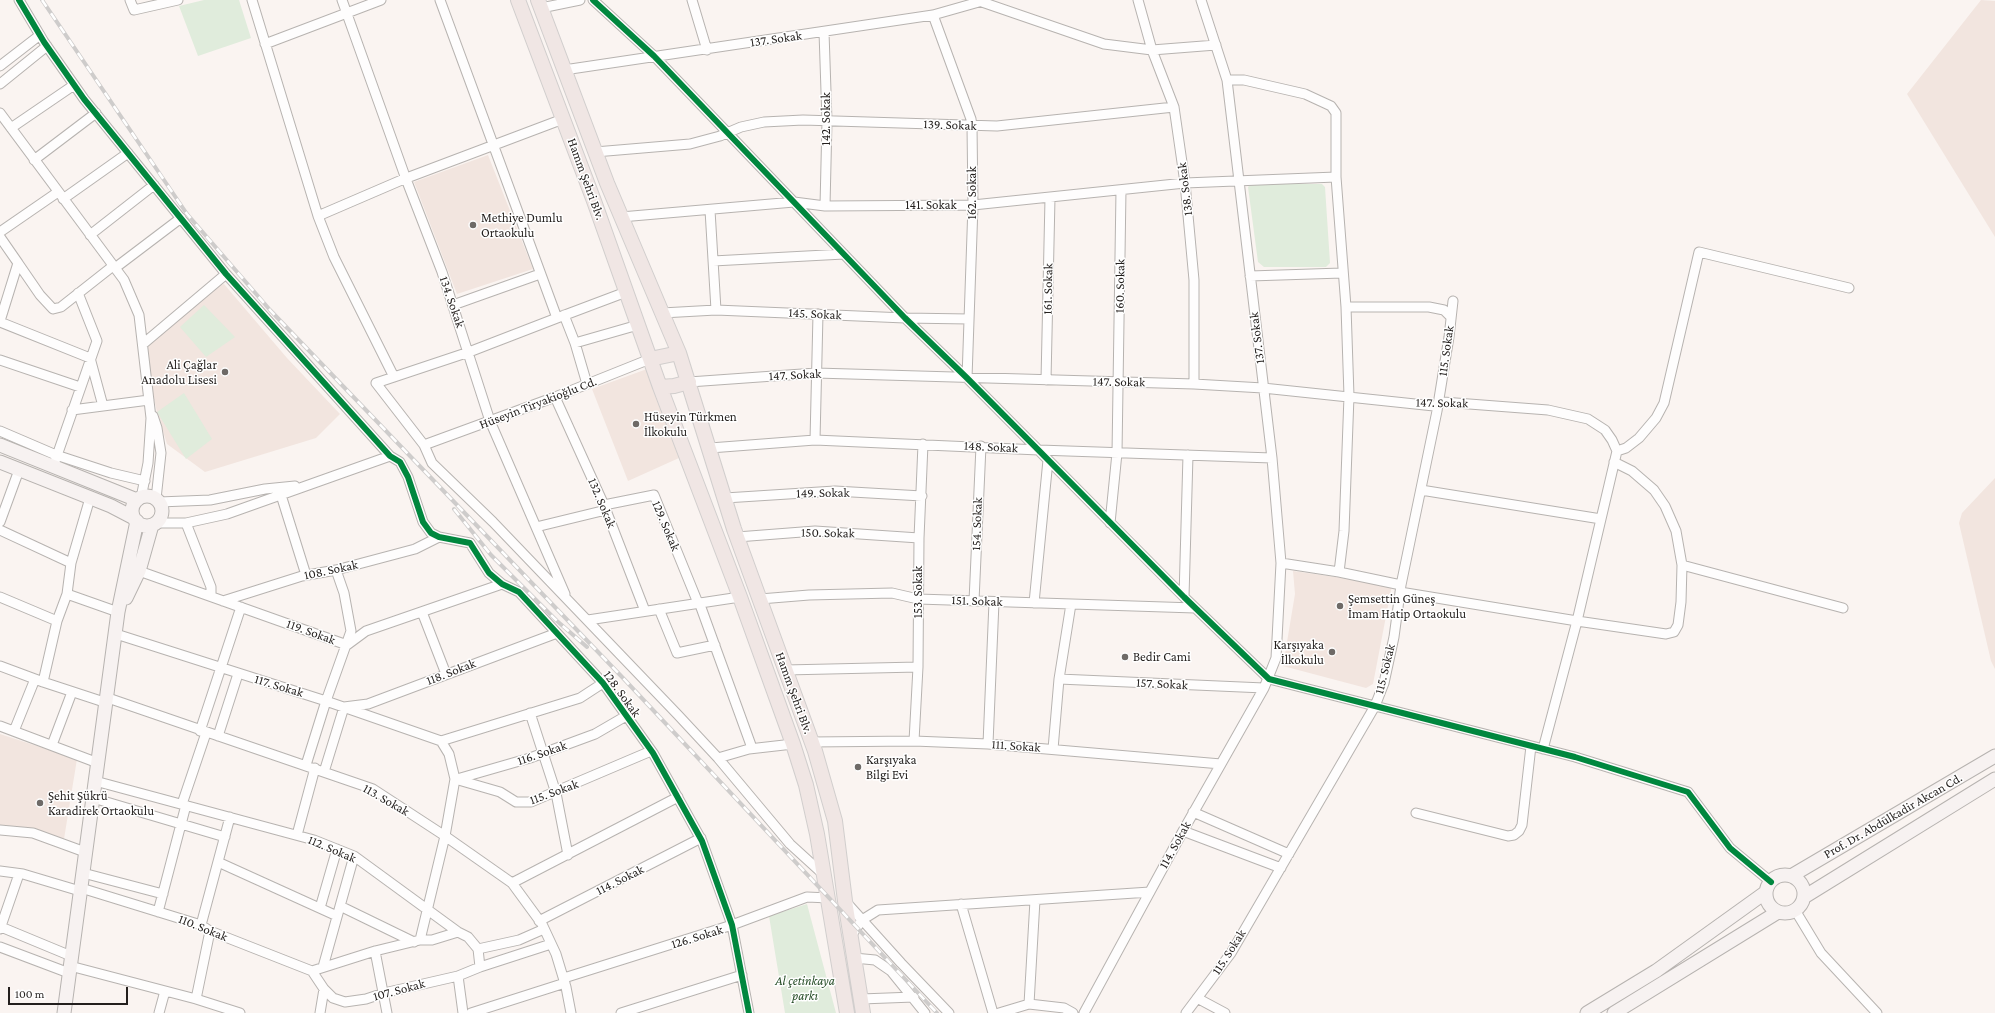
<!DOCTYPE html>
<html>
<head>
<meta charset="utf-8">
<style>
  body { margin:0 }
  #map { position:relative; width:1995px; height:1013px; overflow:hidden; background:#faf4f1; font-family:"Crimson Pro",serif }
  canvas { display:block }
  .scale { position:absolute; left:8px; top:987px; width:120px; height:18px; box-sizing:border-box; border:2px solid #231f1d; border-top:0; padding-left:5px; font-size:12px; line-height:14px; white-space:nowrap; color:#231f1d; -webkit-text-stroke:3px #fff; paint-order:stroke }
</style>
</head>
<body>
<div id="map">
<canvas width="1995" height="1013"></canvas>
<div class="scale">100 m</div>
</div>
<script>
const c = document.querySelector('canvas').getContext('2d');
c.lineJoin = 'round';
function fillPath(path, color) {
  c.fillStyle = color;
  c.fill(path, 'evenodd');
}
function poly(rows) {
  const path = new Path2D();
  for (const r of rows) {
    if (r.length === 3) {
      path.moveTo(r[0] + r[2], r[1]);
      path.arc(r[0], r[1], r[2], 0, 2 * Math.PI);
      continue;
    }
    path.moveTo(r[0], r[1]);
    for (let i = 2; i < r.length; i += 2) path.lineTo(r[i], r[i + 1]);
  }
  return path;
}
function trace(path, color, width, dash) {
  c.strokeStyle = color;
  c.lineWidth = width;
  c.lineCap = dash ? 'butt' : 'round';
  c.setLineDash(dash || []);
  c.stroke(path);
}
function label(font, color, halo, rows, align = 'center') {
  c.font = font + ' "Crimson Pro",serif';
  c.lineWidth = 3;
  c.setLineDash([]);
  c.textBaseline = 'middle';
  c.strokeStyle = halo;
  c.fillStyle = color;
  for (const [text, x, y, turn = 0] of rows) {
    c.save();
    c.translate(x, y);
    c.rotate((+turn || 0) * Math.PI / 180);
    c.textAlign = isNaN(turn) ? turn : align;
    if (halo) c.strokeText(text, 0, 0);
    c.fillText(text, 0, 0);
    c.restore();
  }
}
fillPath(poly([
  [1981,0,1995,1,1995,237,1907,94],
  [488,155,533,269,457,294,414,182],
  [224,284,287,358,340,414,316,438,205,472,167,444,157,412,151,385,147,344,216,287],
  [647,369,679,458,628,481,592,389],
  [1995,478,1995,669,1991,661,1959,523,1962,513],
  [1293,571,1392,585,1373,684,1366,688,1283,666,1295,594],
  [0,734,77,759,64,839,41,832,0,825]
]), '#f2e5df');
fillPath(poly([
  [204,0,239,0,251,38,198,56,179,6],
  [1251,184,1322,184,1325,187,1330,263,1326,267,1264,267,1258,262,1248,187],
  [204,305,235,337,206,357,180,327],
  [184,393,212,439,186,459,157,412],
  [807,904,836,1013,785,1013,769,916]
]), '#e0ecdc');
const street = poly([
  [19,0,44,42,84,99,226,274,390,456,400,462,408,477,423,522,431,533,439,537,470,543,489,573,502,584,519,592,603,683,653,753,702,841,732,925,749,1013],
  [130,0,134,10,178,0],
  [252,0,318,216,404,179,563,119],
  [342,0,406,179,442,272,490,421,565,594],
  [440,0,557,318,469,352,376,383,424,445,432,463,493,522,678,715,718,758,790,844,824,875],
  [593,0,654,56,905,318,967,378,1184,597,1269,679,1575,757,1688,792,1730,848,1771,882],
  [692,0,707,50],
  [1138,0,1152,50,1174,107,1185,183,1194,280,1194,384],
  [979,1,1104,44,1152,50,1216,45],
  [541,8,580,0],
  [933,15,971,119,972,126,973,205,967,378],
  [824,32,827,121,825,206],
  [265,44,381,0],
  [0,66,40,35],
  [564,70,933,15,986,0],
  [1227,80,1244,80,1305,94,1331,106,1336,113,1336,177,1346,307],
  [0,84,47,46],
  [0,113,124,280,139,315,151,418,148,463,141,498],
  [11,128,74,85],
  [595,152,690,144,720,136,741,127,764,122,803,120,997,126,1174,107],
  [34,160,96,113],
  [63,199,128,153],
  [710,210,716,310],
  [318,216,334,257,394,377],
  [621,217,794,202,825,206,973,205,1185,183,1336,177],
  [0,232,58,192],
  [90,235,154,185],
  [0,237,18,263,0,321],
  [713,261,844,254],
  [18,263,40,295,53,309,61,307,113,266],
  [115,268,181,218],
  [1250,276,1342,273],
  [453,305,540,274],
  [662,313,716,310,905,318,969,319],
  [564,315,575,343,587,384],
  [557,318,626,292],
  [0,322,90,358,103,406],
  [575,343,638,325],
  [143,344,226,274],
  [0,360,80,387],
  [1046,380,1050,198],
  [689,382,816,373,1194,384,1263,388,1434,406,1443,402,1548,410,1588,419,1605,430,1612,440,1617,451,1577,621,1543,749],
  [555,397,604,505,645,611],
  [72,410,149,400],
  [153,416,157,428,161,453,156,499],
  [0,431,56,455,111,473,145,481],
  [815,440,818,314],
  [424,445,555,397,650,359],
  [710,448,815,440,1039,450,1272,458],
  [1617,451,1626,448,1639,438,1656,418,1664,403,1699,252,1849,288],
  [53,467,97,341,78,293],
  [1421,490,1601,519],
  [281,495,306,575],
  [725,498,835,491,922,496],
  [159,502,210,500,265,489,295,486],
  [604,505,654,495,698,603],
  [0,522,19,470],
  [156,523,186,523,227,514,390,456],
  [186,523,211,587,211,596],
  [1110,523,1117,453,1121,190],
  [536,527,606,510],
  [0,530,71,563],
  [737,537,815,531,919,538],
  [1281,563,1339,572,1344,531,1349,396,1346,307,1429,307,1444,310,1451,317],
  [1682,565,1843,608],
  [139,571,347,645,366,631,502,584],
  [1339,572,1401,585],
  [1400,592,1577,621,1666,634,1674,632,1678,625,1681,602,1682,565,1676,531,1665,506,1654,490,1632,471,1614,462],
  [67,594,118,612],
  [0,597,57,621],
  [1184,597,1188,455],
  [760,599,809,595,892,593,918,599,1195,608],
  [223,601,302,576,336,570,415,549,439,537],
  [974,601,981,446],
  [699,602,752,748],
  [1034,603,1048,460],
  [659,609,677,653,715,645],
  [422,612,446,674],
  [588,620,740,597],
  [116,634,326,701,441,741,449,754,455,779,445,836,420,940],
  [0,666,43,682,107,703],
  [785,670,918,667],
  [1059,679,1264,688],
  [43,682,57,621,67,594,71,563,90,498],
  [108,698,373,789,445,836,512,883,542,924,556,954,566,987,571,1013],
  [530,713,556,793,568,855],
  [0,726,98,763],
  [14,731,35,679],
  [200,731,241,607],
  [218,736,238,674],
  [441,741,580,698,603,683],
  [914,741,918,667,919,538,923,444],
  [811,742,914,741,988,744,1221,764],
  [988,744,994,602],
  [52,745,72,692],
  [1053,749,1059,679,1071,604],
  [718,758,749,749,793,744],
  [306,765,326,701,351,631,344,593,336,570],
  [324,772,344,707,368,704,557,633],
  [455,779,500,792,516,802,531,802,651,751],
  [457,779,530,758,595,734,626,716],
  [95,781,314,840,354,856,458,932,468,937,478,949],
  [93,798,225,837],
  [182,804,206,733],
  [1193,812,1289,854],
  [1416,813,1508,836,1514,835,1519,831,1522,825,1531,746],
  [0,830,33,833,85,852],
  [1183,831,1281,868],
  [297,835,315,768],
  [218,862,337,916],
  [0,871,23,874,80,891],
  [83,873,163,894],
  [512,883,678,797],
  [81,888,201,925,210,931,312,971,375,951,420,940,432,940,458,932],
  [846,902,901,963,949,1013],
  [961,904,993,1013],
  [340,906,414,942],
  [320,908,337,849],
  [1795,910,1821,953,1877,1013],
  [158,912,186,805],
  [539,921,701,838],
  [201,925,230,817],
  [1,927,71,956],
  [0,929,19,874],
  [851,936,862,920,878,910,1150,892],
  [0,947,69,973],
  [478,949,519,940,544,929],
  [375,951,387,1013],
  [854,958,875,960,891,971,925,1013],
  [70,966,196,999,240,1013],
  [323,967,354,856],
  [480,967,551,944],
  [312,971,324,989,333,998,345,1002,366,999,384,993,458,976,480,967,478,949],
  [458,976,463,1013],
  [564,978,732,925,807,897,829,898],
  [1197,998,1225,1013],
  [196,999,210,931],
  [861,999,914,997],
  [1029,1004,1035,900],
  [159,1013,165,991],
  [320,1013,324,989],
  [471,1013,565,983],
  [621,1013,742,975],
  [999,1013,1029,1004,1064,1008,1073,1013],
  [1084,1013,1183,831,1264,688,1276,658,1281,563,1272,458,1227,80,1201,0],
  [1186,1013,1231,953,1375,706,1384,683,1394,637,1401,585,1437,411,1449,337,1453,301]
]);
const secondary = poly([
  [0,445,137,500],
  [0,462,111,506,134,518],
  [147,511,15],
  [126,598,139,571,152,525],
  [1785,894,19],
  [1791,876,1995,756],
  [1804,897,1995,779],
  [64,1013,118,612,137,521],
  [1587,1013,1656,971,1766,892],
  [1614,1013,1778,912]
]);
const primary = poly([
  [518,0,594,201,660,387,740,597,793,744,806,785,817,834,847,1013],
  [538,0,607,183,679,353,734,529,815,751,835,821,845,901,863,1013],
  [650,359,679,353],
  [660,387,674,386,689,382]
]);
trace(street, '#b7b3b0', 11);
trace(secondary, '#b7b3b0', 15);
trace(primary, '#d1cecd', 16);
trace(street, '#fefdfd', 9);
trace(secondary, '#f7f2f1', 13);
trace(primary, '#f0e6e4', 14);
const rail = poly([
  [42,0,187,214,270,310,623,678,937,1013],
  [454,509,491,555,557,621,587,647]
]);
trace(rail, '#cecccb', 4);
trace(rail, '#fff', 2.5, [8]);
trace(poly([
  [19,0,44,42,84,99,226,274,390,456,400,462,408,477,423,522,431,533,439,537,470,543,489,573,502,584,519,592,603,683,653,753,702,841,732,925,749,1013],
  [593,0,654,56,905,318,967,378,1184,597,1269,679,1575,757,1688,792,1730,848,1771,882]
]), '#00873e', 6);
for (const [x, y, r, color] of [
  [473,225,4,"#6e6a67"],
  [225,372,4,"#6e6a67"],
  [636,424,4,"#6e6a67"],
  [1340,606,4,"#6e6a67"],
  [1332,652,4,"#6e6a67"],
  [1125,657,4,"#6e6a67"],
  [858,767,4,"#6e6a67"],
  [40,803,4,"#6e6a67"]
]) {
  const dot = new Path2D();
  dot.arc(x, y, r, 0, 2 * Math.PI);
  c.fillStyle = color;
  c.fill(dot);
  trace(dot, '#fff', 1.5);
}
label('13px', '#231f1d', '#fff', [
  ["137. Sokak",776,39,-8],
  ["142. Sokak",826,119,-90],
  ["139. Sokak",950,125,2],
  ["Hamm Şehri Blv.",586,179,70],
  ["138. Sokak",1185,189,-97],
  ["162. Sokak",972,193,-90],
  ["141. Sokak",931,205],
  ["160. Sokak",1120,286,-89],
  ["161. Sokak",1048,289,-89],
  ["134. Sokak",452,302,71],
  ["145. Sokak",815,314,3],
  ["137. Sokak",1257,338,-97],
  ["115. Sokak",1446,351,-82],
  ["147. Sokak",795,375,-3],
  ["147. Sokak",1119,382,1],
  ["Hüseyin Tiryakioğlu Cd.",538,403,-21],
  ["147. Sokak",1442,403,1],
  ["148. Sokak",991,447,3],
  ["149. Sokak",823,493,-1],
  ["132. Sokak",602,503,67],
  ["154. Sokak",977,524,-88],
  ["129. Sokak",666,526,67],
  ["150. Sokak",828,533,1],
  ["108. Sokak",331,570,-12],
  ["153. Sokak",918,592,-90],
  ["151. Sokak",977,601,2],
  ["119. Sokak",311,632,20],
  ["115. Sokak",1385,669,-76],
  ["118. Sokak",451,672,-21],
  ["157. Sokak",1162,684,3],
  ["117. Sokak",279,686,17],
  ["Hamm Şehri Blv.",794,693,70],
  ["128. Sokak",622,694,54],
  ["111. Sokak",1016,746,4],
  ["116. Sokak",542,753,-19],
  ["115. Sokak",554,792,-20],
  ["113. Sokak",386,800,30],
  ["Prof. Dr. Abdülkadir Akcan Cd.",1893,816,-30],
  ["114. Sokak",1175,845,-61],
  ["112. Sokak",332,849,23],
  ["114. Sokak",620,880,-27],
  ["110. Sokak",203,928,22],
  ["126. Sokak",697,937,-17],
  ["115. Sokak",1229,952,-57],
  ["107. Sokak",399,990,-15]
]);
label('13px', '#231f1d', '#fff', [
  ["Methiye Dumlu",481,218],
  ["Ortaokulu",481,233],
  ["Ali Çağlar",217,365,"right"],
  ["Anadolu Lisesi",217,380,"right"],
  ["Hüseyin Türkmen",644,417],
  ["İlkokulu",644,432],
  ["Şemsettin Güneş",1348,599],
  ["İmam Hatip Ortaokulu",1348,614],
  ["Karşıyaka",1324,645,"right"],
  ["İlkokulu",1324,660,"right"],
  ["Bedir Cami",1133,657],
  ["Karşıyaka",866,760],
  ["Bilgi Evi",866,775],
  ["Şehit Şükrü",48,796],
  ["Karadirek Ortaokulu",48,811]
], 'left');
label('italic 13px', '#254c26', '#fff', [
  ["Al çetinkaya",805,981],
  ["parkı",805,996]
]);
</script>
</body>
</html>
